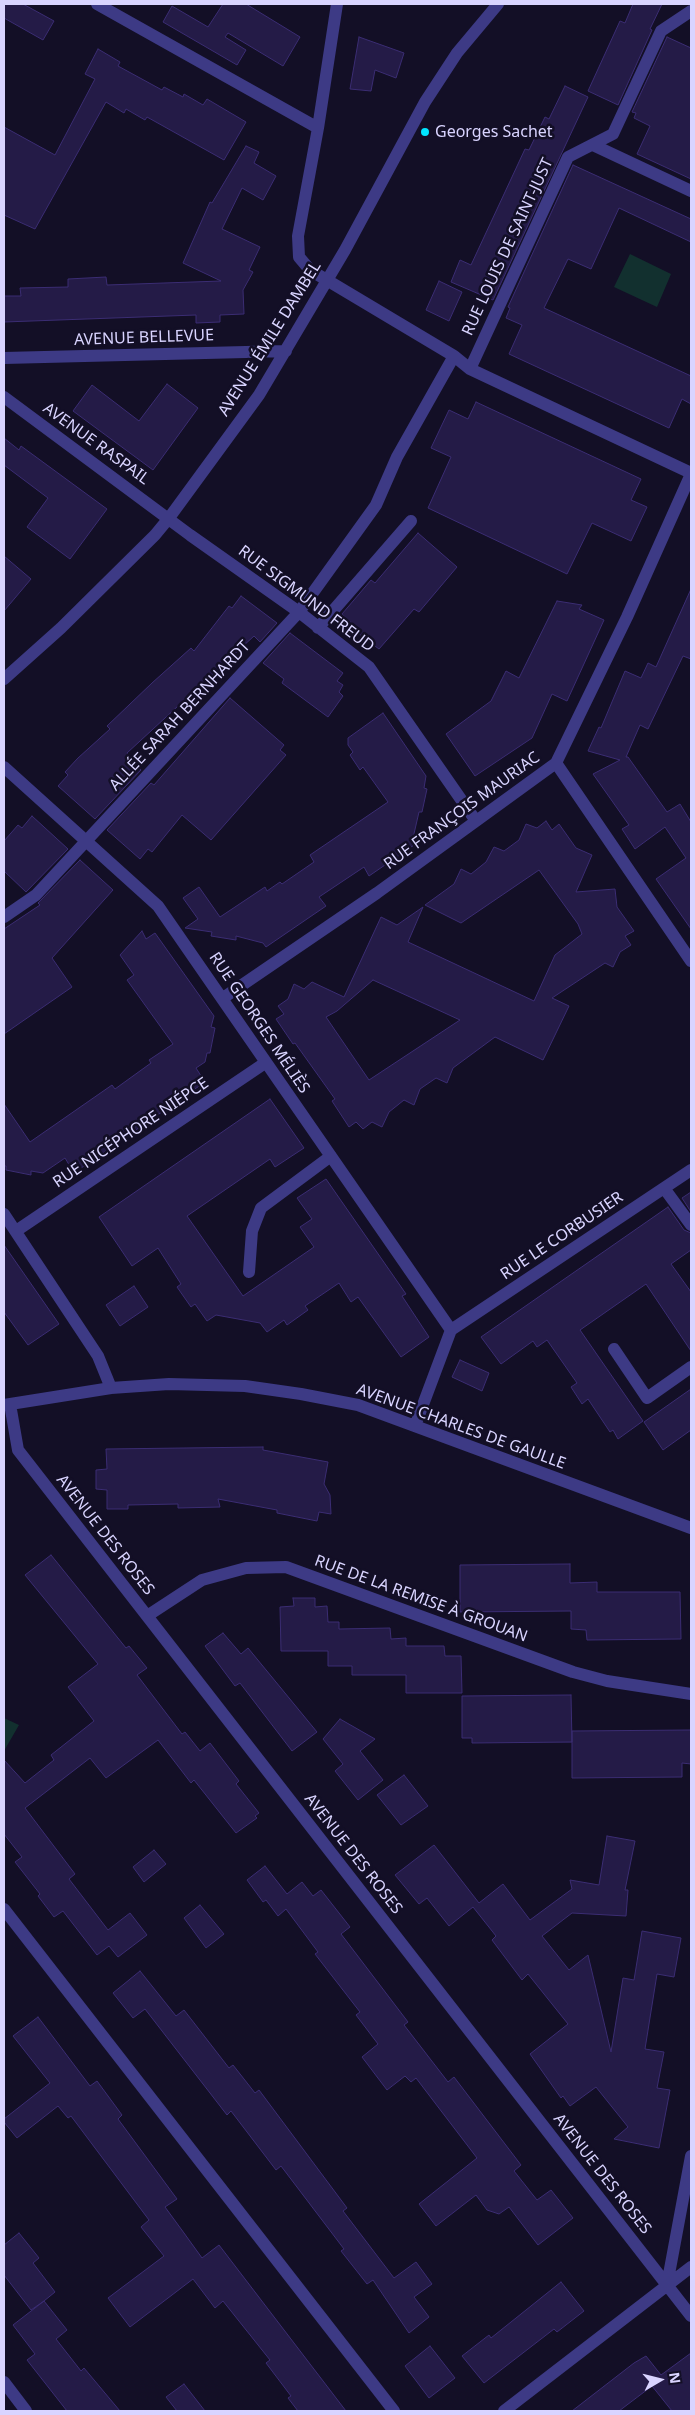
<!DOCTYPE html>
<html>
<head>
<meta charset="utf-8">
<style>
  body { margin:0 }
  #map { position:relative; width:695px; height:2415px; overflow:hidden; background:#130f26; font-family:"Noto Sans",sans-serif }
  canvas { display:block }
  .frame { position:absolute; inset:0; border:5px solid #d9d4ff; pointer-events:none }
  .north { position:absolute; left:635px; top:2355px; width:50px; height:50px; -webkit-text-stroke:4px #130f26; paint-order:stroke; rotate:82deg; font-size:14px; font-weight:700; line-height:20px; text-align:center; color:#d9d4ff }
  .north::after { content:''; display:block; margin:auto; width:18px; height:22px; background:#d9d4ff; clip-path:polygon(50% 0,100% 100%,50% 72%,0 100%) }
</style>
</head>
<body>
<div id="map">
<canvas width="695" height="2415"></canvas>
<div class="frame"></div>
<div class="north">N</div>
</div>
<script>
const c = document.querySelector('canvas').getContext('2d');
c.lineJoin = 'round';
function fillPath(path, color) {
  c.fillStyle = color;
  c.fill(path, 'evenodd');
}
function poly(rows) {
  const path = new Path2D();
  for (const r of rows) {
    path.moveTo(r[0], r[1]);
    for (let i = 2; i < r.length; i += 2) path.lineTo(r[i], r[i + 1]);
  }
  return path;
}
function trace(path, color, width, dash) {
  c.strokeStyle = color;
  c.lineWidth = width;
  c.lineCap = dash ? 'butt' : 'round';
  c.setLineDash(dash || []);
  c.stroke(path);
}
function label(font, color, halo, rows, align = 'center') {
  c.font = font + ' "Noto Sans",sans-serif';
  c.lineWidth = 5;
  c.setLineDash([]);
  c.textBaseline = 'middle';
  c.strokeStyle = halo;
  c.fillStyle = color;
  for (const [text, x, y, turn = 0] of rows) {
    c.save();
    c.translate(x, y);
    c.rotate((+turn || 0) * Math.PI / 180);
    c.textAlign = isNaN(turn) ? turn : align;
    if (halo) c.strokeText(text, 0, 0);
    c.fillText(text, 0, 0);
    c.restore();
  }
}
fillPath(poly([
  [630,254,671,274,657,307,614,287],
  [4,1718,19,1725,4,1751]
]), '#12302f');
const building = poly([
  [4,4,23,4,54,21,43,40,4,18,4,4],
  [223,4,246,4,300,37,283,66,228,33,225,37,246,50,237,65,163,22,172,6,208,27,223,4],
  [633,4,662,4,650,29,652,30,618,105,588,91,620,21,625,23,633,4],
  [359,37,404,53,396,78,375,70,371,91,350,89,359,37],
  [667,37,691,48,691,179,637,154,650,126,634,118,636,113,632,112,667,37],
  [98,49,120,62,118,66,162,90,164,87,183,97,184,94,203,105,207,99,246,122,224,160,147,117,145,120,126,109,124,113,106,102,35,229,4,215,4,127,55,155,95,79,85,74,98,49],
  [565,86,588,97,493,300,451,282,460,260,471,265,525,149,529,150,545,117,549,119,565,86],
  [246,146,259,152,254,163,276,176,263,200,242,188,222,229,260,247,249,270,253,272,243,290,244,314,220,315,220,322,196,323,196,315,4,322,4,296,21,296,20,288,68,287,68,279,106,277,107,285,221,281,183,263,210,202,212,203,246,146],
  [573,165,691,219,691,242,619,208,591,269,568,259,544,308,691,376,691,404,682,399,669,428,509,354,522,325,506,318,510,308,508,307,573,165],
  [439,281,462,292,449,321,426,310,439,281],
  [167,384,198,408,153,470,73,411,92,385,139,421,167,384],
  [476,402,641,479,631,500,647,507,631,541,592,523,567,574,428,508,451,457,431,448,449,410,468,419,476,402],
  [4,438,19,450,21,446,107,509,70,559,27,527,48,498,4,465,4,438],
  [418,533,457,567,419,612,414,609,379,649,359,634,361,632,342,614,371,580,375,583,418,533],
  [4,556,31,579,4,611,4,556],
  [691,589,691,659,683,656,648,729,640,725,626,757,628,757,667,812,680,804,691,822,691,929,656,879,686,858,665,827,635,849,622,829,629,825,593,774,620,760,588,751,599,727,601,728,625,671,641,678,648,663,656,667,691,589],
  [241,596,277,623,260,642,254,636,127,753,141,770,95,819,58,786,68,775,65,772,78,758,110,729,107,726,152,683,191,648,194,651,229,606,232,608,241,596],
  [557,601,582,605,579,609,604,620,567,701,552,694,532,738,475,776,446,734,491,701,506,671,519,678,557,601],
  [290,633,343,673,337,681,343,685,339,692,343,696,328,717,282,683,284,679,263,663,290,633],
  [230,698,284,745,280,750,286,755,211,840,182,815,152,852,148,849,140,859,107,830,151,783,154,785,230,698],
  [383,713,426,776,424,788,427,789,422,812,419,812,413,838,417,843,369,876,364,867,319,897,326,906,266,947,263,943,236,936,236,940,211,936,212,932,185,928,198,919,183,898,199,887,220,917,265,887,267,891,280,882,282,884,314,862,310,855,388,802,363,767,360,770,350,755,353,752,348,745,348,738,383,713],
  [32,816,68,849,26,892,4,871,4,841,18,825,22,828,32,816],
  [546,821,552,830,559,824,576,848,592,855,576,892,615,889,617,907,634,931,625,936,631,945,620,952,613,967,605,963,552,998,569,1006,543,1060,495,1037,453,1068,447,1083,436,1078,420,1089,414,1105,404,1100,389,1112,382,1127,372,1122,363,1129,356,1122,349,1127,332,1101,335,1099,295,1043,293,1044,276,1019,284,1014,278,1006,288,999,294,984,304,989,312,982,344,997,381,917,397,925,423,907,408,942,534,1001,555,955,582,934,578,924,539,870,461,923,425,905,454,884,461,869,471,874,486,862,494,847,504,851,519,840,526,824,537,828,546,821],
  [373,980,460,1020,369,1080,326,1017,337,1011,373,980],
  [80,860,113,890,52,958,72,987,4,1034,4,929,40,905,38,903,80,860],
  [142,931,146,939,155,933,214,1016,211,1027,215,1028,210,1053,207,1053,205,1062,196,1068,205,1082,74,1173,65,1158,43,1173,31,1171,31,1175,6,1170,6,1166,4,1166,4,1104,30,1142,112,1085,115,1089,151,1063,149,1060,173,1044,127,980,134,975,120,955,142,931],
  [270,1099,304,1148,275,1167,270,1159,187,1216,243,1296,314,1247,300,1227,312,1219,297,1198,326,1179,406,1294,402,1296,429,1337,401,1357,358,1297,351,1302,339,1283,305,1306,308,1310,287,1325,284,1320,267,1332,260,1323,216,1315,207,1321,195,1304,191,1307,177,1287,181,1284,158,1248,132,1266,99,1217,270,1099],
  [691,1192,691,1212,682,1198,691,1192],
  [668,1207,684,1230,691,1233,691,1250,671,1264,691,1292,691,1351,646,1284,580,1330,643,1421,618,1439,613,1430,610,1432,588,1399,582,1404,571,1387,577,1383,547,1340,537,1347,533,1341,501,1364,481,1337,668,1207],
  [4,1245,59,1324,28,1345,4,1312,4,1245],
  [134,1286,148,1307,120,1326,106,1305,134,1286],
  [460,1360,489,1373,482,1391,452,1377,460,1360],
  [691,1389,691,1430,663,1450,644,1422,691,1389],
  [263,1447,263,1450,328,1462,324,1484,330,1495,331,1514,319,1512,317,1521,277,1513,277,1510,218,1499,220,1507,178,1508,178,1504,128,1505,128,1509,107,1509,107,1490,96,1489,96,1470,107,1469,106,1449,263,1447],
  [51,1555,126,1648,129,1646,147,1668,137,1675,182,1734,185,1732,200,1751,210,1743,239,1781,236,1784,259,1813,255,1816,257,1818,236,1833,194,1780,191,1783,158,1740,106,1778,90,1758,25,1808,75,1874,69,1879,108,1930,130,1913,147,1935,118,1957,109,1946,97,1955,63,1911,54,1917,38,1896,40,1894,15,1862,22,1857,4,1834,4,1760,25,1783,54,1760,51,1755,94,1721,68,1687,98,1664,25,1575,51,1555],
  [570,1564,570,1583,597,1582,597,1592,680,1592,681,1639,587,1640,586,1630,571,1629,571,1611,460,1612,460,1565,570,1564],
  [293,1598,315,1598,315,1607,327,1606,328,1622,339,1622,339,1629,390,1628,391,1639,406,1638,406,1646,444,1646,445,1656,461,1656,462,1693,406,1693,406,1675,352,1675,352,1666,328,1666,328,1651,281,1651,280,1607,294,1606,293,1598],
  [223,1633,241,1654,248,1648,317,1732,292,1751,240,1683,235,1686,205,1646,223,1633],
  [571,1695,572,1742,472,1743,472,1738,462,1738,462,1696,571,1695],
  [340,1719,375,1739,360,1751,383,1780,358,1800,335,1771,343,1764,323,1739,340,1719],
  [691,1730,691,1764,682,1763,682,1777,572,1778,572,1731,691,1730],
  [404,1775,428,1806,401,1825,377,1795,404,1775],
  [607,1836,635,1841,625,1890,628,1890,626,1916,572,1913,542,1936,569,1970,588,1955,611,2052,623,1978,634,1980,642,1931,681,1938,674,1977,657,1974,645,2049,664,2052,657,2088,670,2090,659,2148,614,2139,628,2127,596,2087,570,2106,563,2096,561,2098,530,2054,568,2024,528,1974,522,1980,492,1940,496,1936,473,1907,449,1926,427,1898,419,1904,395,1875,434,1845,479,1903,503,1884,530,1920,572,1889,570,1880,599,1885,607,1836],
  [154,1850,166,1864,144,1882,133,1867,154,1850],
  [265,1866,287,1894,302,1882,313,1896,321,1890,350,1927,341,1934,408,2022,404,2025,448,2082,454,2077,521,2165,514,2171,537,2200,551,2190,573,2218,538,2245,509,2207,499,2214,487,2210,476,2195,436,2226,419,2204,477,2158,416,2078,411,2082,405,2076,387,2090,362,2057,378,2044,356,2015,360,2012,315,1954,318,1952,286,1909,278,1916,266,1900,263,1902,247,1880,265,1866],
  [200,1905,224,1934,206,1948,184,1918,200,1905],
  [140,1971,176,2016,184,2010,229,2068,233,2065,255,2093,259,2090,347,2208,343,2211,394,2278,416,2262,432,2284,414,2297,429,2317,409,2333,373,2280,367,2284,341,2251,344,2249,281,2166,276,2170,231,2111,227,2115,145,2009,133,2018,113,1993,140,1971],
  [38,2017,90,2086,97,2081,122,2115,118,2119,177,2199,165,2207,184,2233,202,2258,219,2245,346,2411,298,2411,288,2398,291,2396,266,2363,270,2360,223,2301,215,2308,193,2279,130,2327,108,2298,164,2256,141,2227,149,2220,71,2116,68,2118,58,2106,17,2138,4,2122,4,2119,50,2083,13,2036,38,2017],
  [19,2233,39,2258,33,2263,55,2292,44,2301,67,2330,56,2339,81,2371,84,2368,120,2411,67,2411,27,2360,35,2354,13,2325,44,2301,31,2310,4,2275,4,2245,19,2233],
  [561,2282,584,2311,557,2332,554,2329,484,2383,462,2356,489,2335,491,2338,561,2282],
  [430,2346,455,2378,429,2398,405,2366,430,2346],
  [691,2353,691,2411,672,2411,652,2386,619,2411,572,2411,634,2363,646,2356,661,2375,691,2353],
  [184,2384,205,2411,177,2411,166,2397,184,2384]
]);
fillPath(building, '#241b47');
trace(building, '#3b2d73', 1);
trace(poly([
  [97,4,318,128],
  [337,4,318,128,298,236,299,257,310,270,454,356,470,369,691,473],
  [593,145,691,191],
  [4,358,286,351],
  [470,369,568,157,613,134,661,31,691,11],
  [4,397,190,535,299,612,369,667,476,821],
  [318,628,411,521],
  [4,679,61,628,155,535,169,518,259,395,345,250,425,102,457,53,498,4],
  [556,763,691,961],
  [4,767,158,906,451,1330],
  [4,917,36,895,299,612,376,505,397,457,454,356],
  [223,998,377,893,556,763,627,617,691,474],
  [664,1188,691,1225],
  [4,1214,98,1356,111,1388],
  [16,1231,265,1063],
  [249,1272,252,1231,261,1208,331,1156],
  [451,1330,691,1170],
  [614,1349,647,1398,691,1367],
  [10,1404,18,1450,691,2316],
  [4,1405,111,1388,169,1384,245,1386,301,1394,358,1405,691,1528],
  [415,1426,451,1330],
  [147,1616,202,1580,246,1568,286,1567,573,1672,607,1681,691,1694],
  [4,1909,394,2411],
  [667,2285,691,2156],
  [4,2382,26,2411],
  [504,2411,691,2267]
]), '#3d3a85', 12);
for (const [x, y, r, color] of [
  [425,132,5,"#00e5ff"]
]) {
  const dot = new Path2D();
  dot.arc(x, y, r, 0, 2 * Math.PI);
  c.fillStyle = color;
  c.fill(dot);
  trace(dot, '#130f26', 2);
}
label('16px', '#d9d4ff', '#130f26', [
  ["Georges Sachet",435,132]
], 'left');
label('16px', '#d9d4ff', '#130f26', [
  ["RUE LOUIS DE SAINT-JUST",508,247,-65],
  ["AVENUE BELLEVUE",144,338,-2],
  ["AVENUE ÉMILE DAMBEL",270,339,-58],
  ["AVENUE RASPAIL",96,444,36],
  ["RUE SIGMUND FREUD",306,599,37],
  ["ALLÉE SARAH BERNHARDT",180,716,-47],
  ["RUE FRANÇOIS MAURIAC",462,811,-36],
  ["RUE GEORGES MÉLIÈS",259,1023,56],
  ["RUE NICÉPHORE NIÉPCE",131,1133,-34],
  ["RUE LE CORBUSIER",562,1236,-34],
  ["AVENUE CHARLES DE GAULLE",461,1427,20],
  ["AVENUE DES ROSES",105,1535,52],
  ["RUE DE LA REMISE À GROUAN",421,1599,20],
  ["AVENUE DES ROSES",353,1854,52],
  ["AVENUE DES ROSES",602,2174,52]
]);
</script>
</body>
</html>
